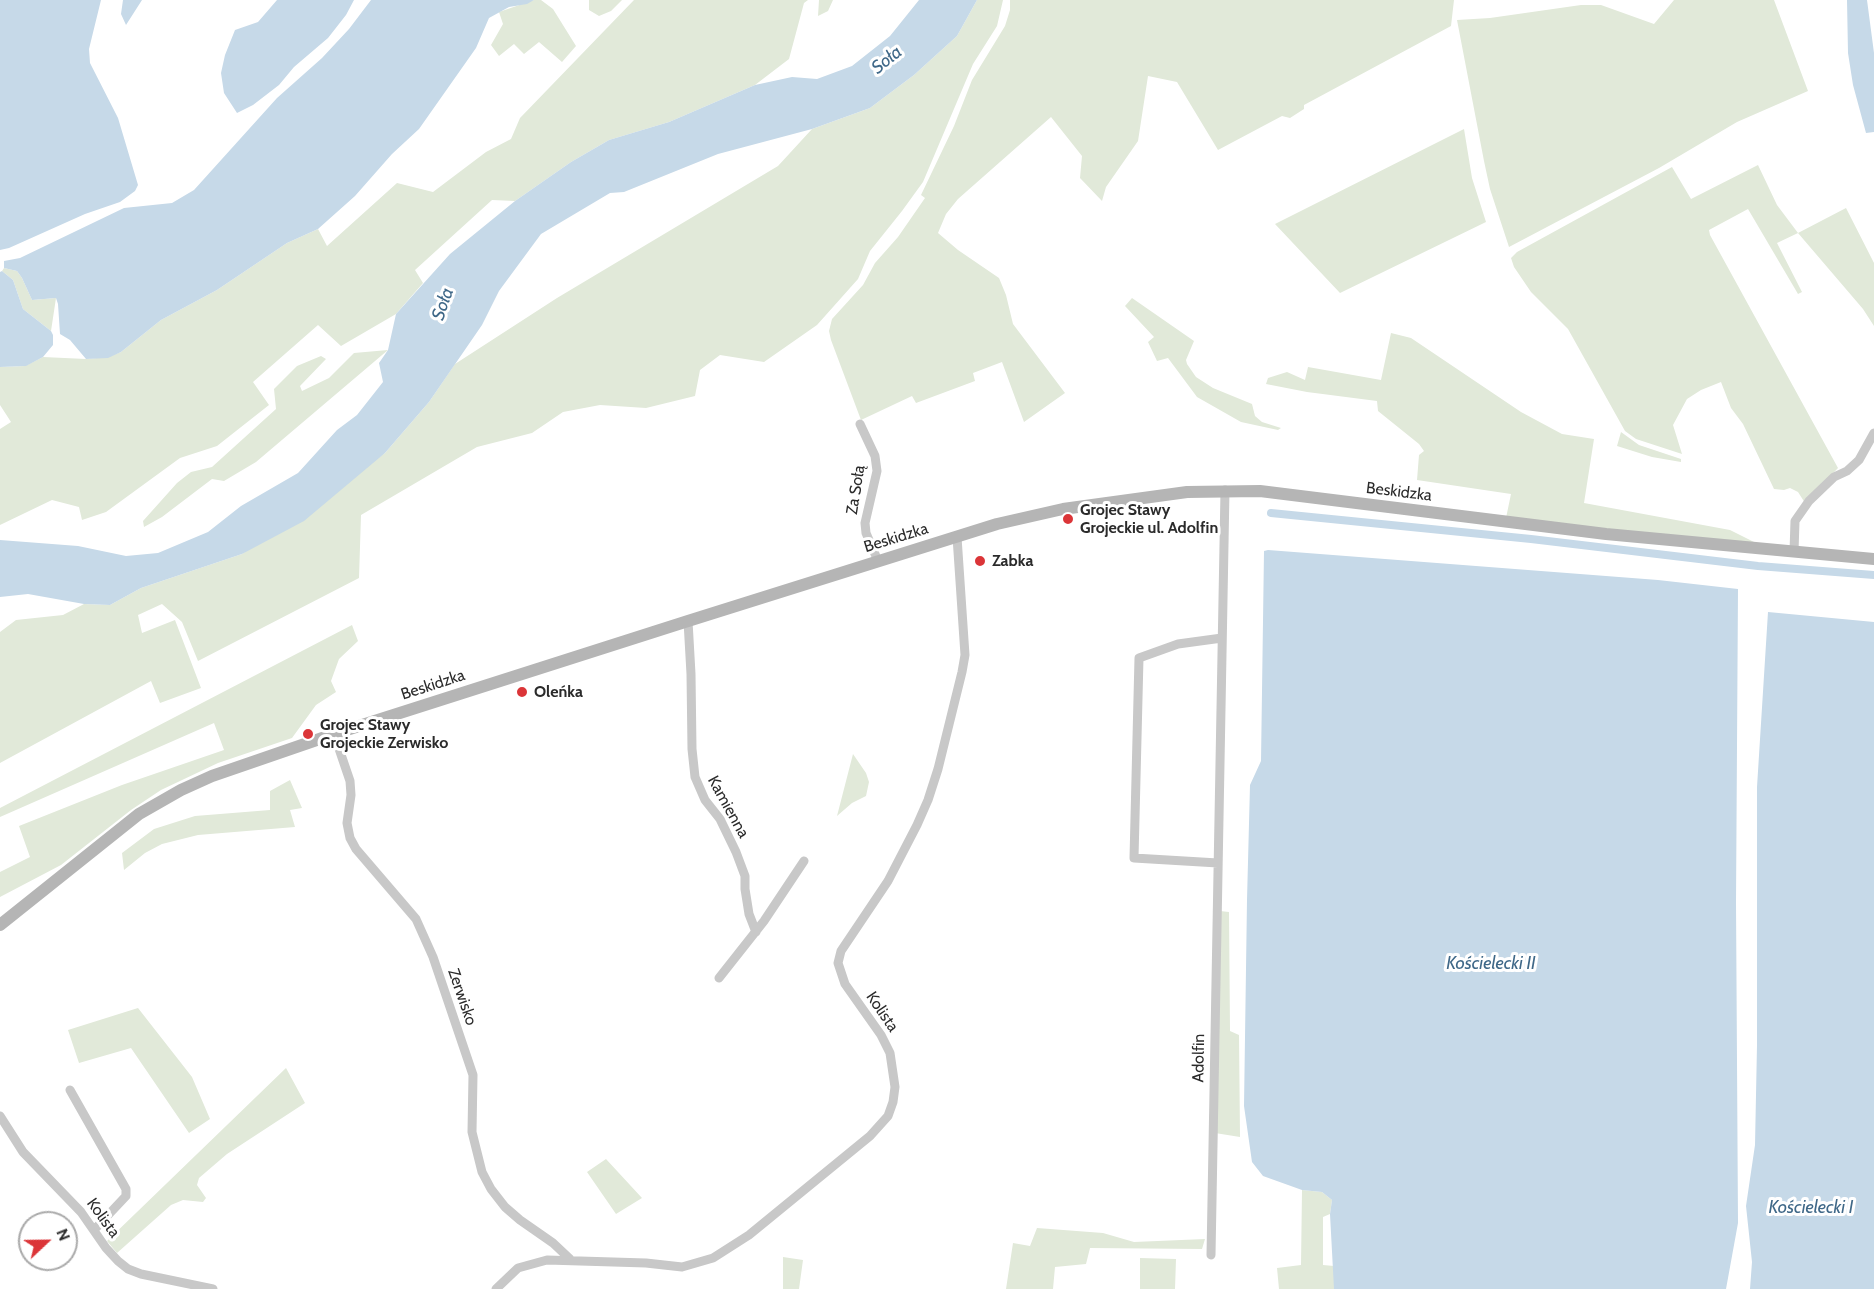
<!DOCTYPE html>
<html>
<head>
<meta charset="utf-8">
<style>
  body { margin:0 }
  #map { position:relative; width:1874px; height:1289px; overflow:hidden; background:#fff; font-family:Cabin,sans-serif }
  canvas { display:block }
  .north { position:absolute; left:18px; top:1211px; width:60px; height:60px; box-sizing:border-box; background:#fff; border:2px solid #aaa; border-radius:50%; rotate:68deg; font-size:16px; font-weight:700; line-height:24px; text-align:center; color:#2b2b2b }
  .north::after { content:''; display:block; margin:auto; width:21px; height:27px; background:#db3538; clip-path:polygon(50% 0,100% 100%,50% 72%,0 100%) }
</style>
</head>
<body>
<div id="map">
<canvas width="1874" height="1289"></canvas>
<div class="north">N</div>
</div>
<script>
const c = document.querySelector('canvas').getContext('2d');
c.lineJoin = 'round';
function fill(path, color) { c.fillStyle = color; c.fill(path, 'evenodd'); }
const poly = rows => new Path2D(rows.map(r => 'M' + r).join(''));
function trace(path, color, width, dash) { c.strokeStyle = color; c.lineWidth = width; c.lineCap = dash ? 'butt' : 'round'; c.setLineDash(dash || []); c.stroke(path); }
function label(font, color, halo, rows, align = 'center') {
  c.font = font + ' Cabin,sans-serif'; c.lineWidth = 6; c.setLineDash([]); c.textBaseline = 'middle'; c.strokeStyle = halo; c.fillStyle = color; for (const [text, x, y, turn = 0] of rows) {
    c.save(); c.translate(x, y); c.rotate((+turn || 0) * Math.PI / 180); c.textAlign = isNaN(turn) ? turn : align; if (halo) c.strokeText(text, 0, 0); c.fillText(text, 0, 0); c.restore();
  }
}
fill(poly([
  [534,0,541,0,553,9,576,46,562,62,539,42,524,54,514,44,499,56,491,45,503,24,499,12],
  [589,0,622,0,611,11,599,16,589,10],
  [634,0,808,0,804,3,789,59,755,85,669,122,609,140,571,162,515,201,492,200,415,270,423,283,396,314,341,346,318,325,253,382,269,405,217,446,180,458,106,512,82,520,79,507,52,500,0,525,0,429,11,422,0,405,0,367,25,366,43,357,86,359,108,357,121,352,161,320,217,290,287,243,318,229,327,246,397,183,433,192,486,152,511,139,520,118],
  [819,0,833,0,828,11,818,16],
  [977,0,1003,0,997,26,973,64,923,182,902,211,870,251,858,279,817,325,764,362,720,355,700,370,695,396,646,408,600,405,563,412,532,433,477,447,361,515,359,578,198,661,182,622,162,604,138,615,142,633,175,620,201,688,160,703,151,681,0,763,0,632,16,620,63,615,84,604,110,605,141,588,242,554,385,453,429,402,455,364,557,298,778,166,812,129,870,108,914,75,957,36],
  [1010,0,1454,0,1451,26,1304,105,1304,109,1290,118,1282,116,1218,150,1177,82,1148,76,1138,141,1106,187,1102,201,1080,178,1082,156,1051,117,958,199,946,214,938,233,958,250,999,278,1006,295,1013,324,1065,393,1024,422,1002,362,973,373,975,381,916,403,912,396,861,420,831,340,829,331,832,319,863,285,875,263,898,237,925,198,921,195,954,126,972,80,1005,26,1010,10],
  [1674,0,1774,0,1808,91,1737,122,1659,168,1509,247,1490,189,1484,161,1457,20,1490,18,1581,5,1601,5,1654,24],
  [1464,129,1472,178,1486,222,1340,293,1275,224],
  [1758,165,1777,205,1798,233,1846,208,1874,263,1874,326,1863,309,1798,233,1777,243,1802,292,1798,294,1748,209,1709,230,1710,235,1838,468,1805,503,1798,492,1790,488,1784,490,1774,489,1743,424,1731,408,1721,382,1701,390,1687,399,1673,425,1682,454,1636,439,1625,431,1568,329,1531,292,1514,267,1511,258,1517,252,1672,167,1691,199],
  [4,268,17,271,22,278,32,300,56,298,51,331,23,309,13,280,2,271],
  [1132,298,1194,341,1186,360,1187,364,1196,377,1213,388,1252,404,1255,416,1262,422,1281,428,1278,430,1241,422,1197,397,1168,358,1157,361,1148,342,1154,337,1125,306],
  [1391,333,1411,338,1521,412,1562,434,1594,439,1584,503,1730,530,1766,548,1506,518,1511,494,1417,480,1419,455,1424,451,1419,444,1378,411,1377,401,1307,392,1266,384,1268,378,1287,372,1305,380,1308,367,1381,380],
  [388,350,256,462,224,481,212,479,162,517,144,527,143,521,177,483,191,472,212,467,276,409,274,389,297,366,321,356,326,359,300,386,302,391,329,378,354,353],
  [1621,432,1639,445,1681,459,1681,462,1652,457,1617,446],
  [352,625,358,641,339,659,331,681,336,692,316,705,292,738,218,763,161,790,131,810,61,865,0,897,0,872,30,857,19,826,122,785,224,750,214,723,0,817,0,808],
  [853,754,866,773,869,782,866,796,852,803,837,816],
  [290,780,302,808,290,810,295,827,198,835,162,844,145,853,124,870,122,853,154,829,195,816,270,810,270,791],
  [1220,911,1229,912,1230,1031,1239,1035,1240,1137,1215,1133],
  [138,1008,192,1077,210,1119,189,1133,131,1048,79,1063,68,1030],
  [286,1068,305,1103,227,1154,199,1178,197,1185,206,1198,203,1202,183,1200,171,1205,117,1253,107,1241],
  [606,1159,642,1198,616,1214,587,1172],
  [1302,1190,1322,1192,1332,1200,1330,1214,1323,1217,1323,1265,1334,1266,1334,1289,1279,1289,1277,1268,1301,1265],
  [1037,1228,1103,1233,1134,1242,1205,1239,1202,1249,1090,1248,1086,1264,1055,1267,1053,1289,1006,1289,1013,1243,1030,1246],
  [783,1257,803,1260,799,1289,783,1289],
  [1140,1258,1176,1259,1175,1289,1140,1289]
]), '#e1e9d9');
fill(poly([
  [0,0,101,0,89,49,90,63,118,118,138,185,135,191,120,202,85,214,9,248,0,250],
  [123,0,142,0,126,25,121,14],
  [277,0,354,0,346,15,328,38,294,67,279,85,253,105,237,113,224,93,221,73,225,55,235,30,258,22],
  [371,0,534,0,527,4,509,7,489,18,476,48,419,129,392,154,355,196,318,229,287,243,217,290,161,320,121,352,108,358,86,359,70,340,60,334,58,304,56,298,32,300,22,278,17,271,4,268,4,261,20,258,124,208,172,203,194,190,277,98,322,58,349,29],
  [919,0,977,0,957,36,914,75,870,108,812,129,718,154,624,192,610,193,541,234,499,291,482,325,429,402,385,453,304,521,242,554,141,588,110,605,84,604,28,594,0,597,0,540,78,546,126,556,158,553,208,532,241,506,298,473,337,430,357,415,383,382,379,363,388,350,396,314,450,254,515,201,571,162,609,140,669,122,755,85,792,77,817,79,852,66,890,36],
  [1847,0,1867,0,1874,53,1874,132,1866,133,1853,85,1848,53],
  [2,271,13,280,23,309,51,331,53,335,53,345,43,357,26,366,0,367,0,272],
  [1268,550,1658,580,1738,589,1736,902,1738,1223,1726,1289,1334,1289,1330,1214,1332,1200,1322,1192,1302,1190,1263,1176,1252,1162,1244,1106,1247,900,1250,785,1261,761,1264,551],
  [1768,612,1874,622,1874,1289,1750,1289,1752,1262,1746,1206,1755,1145,1757,1045,1757,787]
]), '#c6d9e8');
trace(poly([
  [1271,513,1531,539,1758,566,1874,575]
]), '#c6d9e8', 8);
trace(poly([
  [860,424,875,456,877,471,865,523,866,533,878,561],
  [1794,552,1795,521,1809,501,1834,477,1847,471,1859,460,1874,433],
  [688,621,691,674,692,749,695,777,705,800,720,819,736,852,745,876,745,889,749,914,756,932],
  [334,734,350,781,351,795,347,823,350,838,356,849,416,919,433,957,473,1075,472,1132,482,1172,491,1189,505,1207,520,1220,553,1243,570,1259],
  [1218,863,1134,858,1139,658,1178,644,1222,638],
  [719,978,764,921,804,861],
  [70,1090,126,1189,126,1196,94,1230],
  [0,1116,23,1152,81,1212,106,1248,118,1261,128,1269,141,1274,213,1289],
  [1211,1255,1225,490],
  [496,1289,518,1268,547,1260,646,1263,682,1267,713,1258,749,1235,870,1136,888,1116,893,1102,895,1087,890,1053,881,1035,845,984,838,963,841,951,888,881,917,825,928,800,938,769,962,672,965,655,957,537]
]), '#c8c8c8', 9);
trace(poly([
  [0,925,139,814,181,790,212,776,334,734,688,621,997,524,1063,509,1187,492,1260,491,1606,534,1874,559]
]), '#b5b5b5', 12);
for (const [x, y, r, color] of [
  [1068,519,6,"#db3538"],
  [980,561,6,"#db3538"],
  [522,692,6,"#db3538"],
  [308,734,6,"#db3538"]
]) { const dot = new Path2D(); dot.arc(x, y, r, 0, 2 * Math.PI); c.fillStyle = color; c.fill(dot); trace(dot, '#fff', 2); }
label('16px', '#2b2b2b', '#fff', [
  ["Za Sołą",856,490,-81],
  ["Beskidzka",1399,492,7],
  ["Beskidzka",896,538,-17],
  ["Beskidzka",433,685,-18],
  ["Kamienna",728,807,61],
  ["Zerwisko",462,997,71],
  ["Kolista",882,1012,56],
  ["Adolfin",1199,1058,-89],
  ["Kolista",103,1218,54]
]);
label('bold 16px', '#2b2b2b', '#fff', [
  ["Grojec Stawy",1080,510],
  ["Grojeckie ul. Adolfin",1080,528],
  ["Zabka",992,561],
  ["Oleńka",534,692],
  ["Grojec Stawy",320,725],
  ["Grojeckie Zerwisko",320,743]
], 'left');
label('italic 18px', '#3f6888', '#fff', [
  ["Soła",887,60,-39],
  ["Soła",443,304,-71],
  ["Kościelecki II",1491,964],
  ["Kościelecki I",1811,1208]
]);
</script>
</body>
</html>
